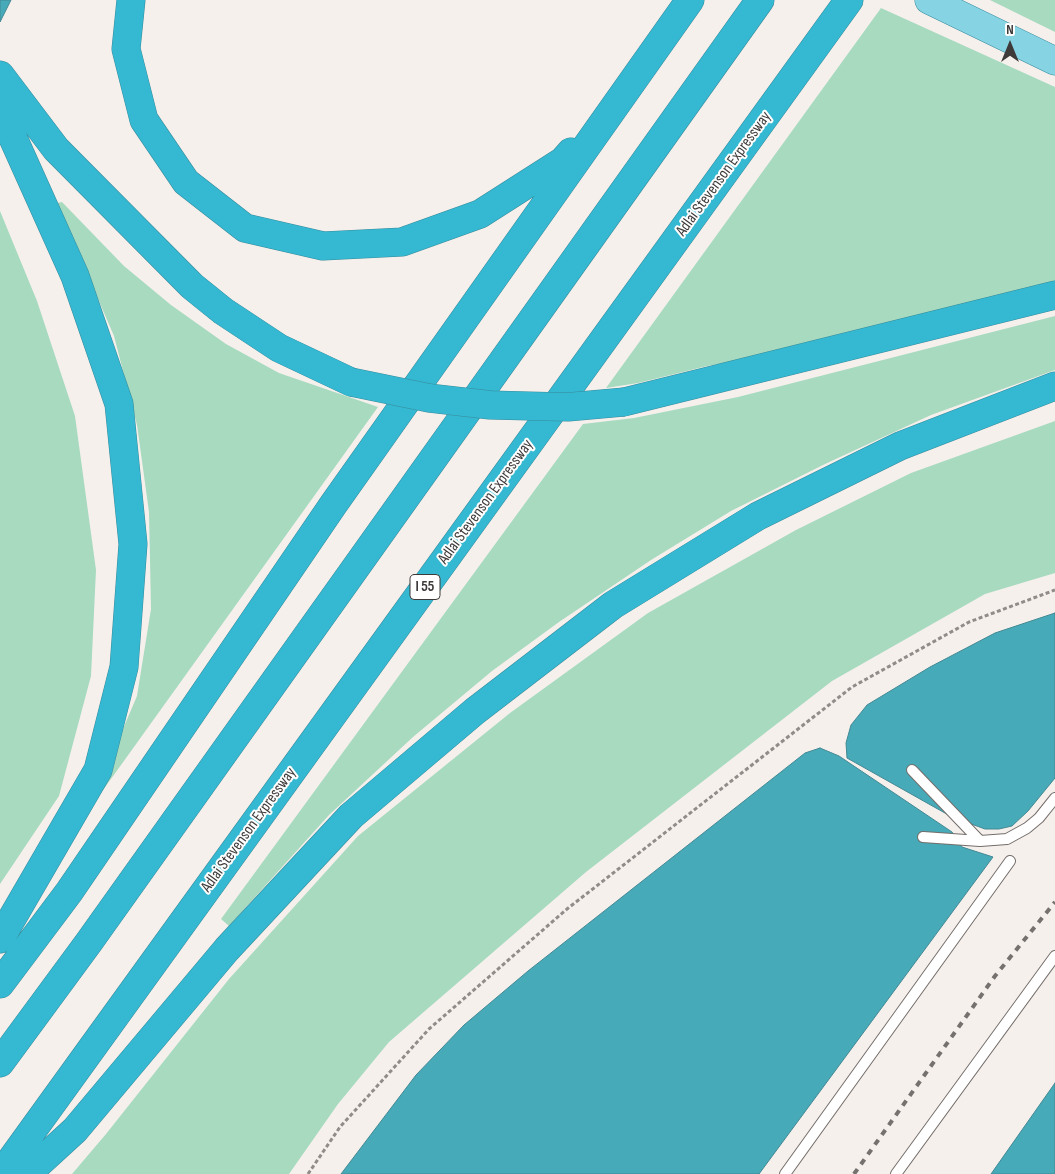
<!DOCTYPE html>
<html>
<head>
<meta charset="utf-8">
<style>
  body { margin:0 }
  #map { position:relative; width:1055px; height:1174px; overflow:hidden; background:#f6f0ed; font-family:"Sofia Sans Condensed",sans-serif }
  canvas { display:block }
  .north { position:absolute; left:985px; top:20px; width:50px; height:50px; -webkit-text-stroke:4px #fff; paint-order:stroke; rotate:0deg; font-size:14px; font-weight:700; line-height:20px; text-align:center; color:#3d3a39 }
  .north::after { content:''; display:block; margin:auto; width:18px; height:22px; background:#3d3a39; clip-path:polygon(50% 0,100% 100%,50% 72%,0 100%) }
</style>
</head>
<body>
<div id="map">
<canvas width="1055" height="1174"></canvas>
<div class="north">N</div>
</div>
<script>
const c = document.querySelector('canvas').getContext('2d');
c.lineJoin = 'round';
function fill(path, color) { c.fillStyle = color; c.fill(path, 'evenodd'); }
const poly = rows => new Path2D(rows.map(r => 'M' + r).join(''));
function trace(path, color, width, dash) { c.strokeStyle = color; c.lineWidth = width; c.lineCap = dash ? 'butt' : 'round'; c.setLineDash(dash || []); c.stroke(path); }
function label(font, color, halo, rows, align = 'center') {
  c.font = font + ' "Sofia Sans Condensed",sans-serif'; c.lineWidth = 4; c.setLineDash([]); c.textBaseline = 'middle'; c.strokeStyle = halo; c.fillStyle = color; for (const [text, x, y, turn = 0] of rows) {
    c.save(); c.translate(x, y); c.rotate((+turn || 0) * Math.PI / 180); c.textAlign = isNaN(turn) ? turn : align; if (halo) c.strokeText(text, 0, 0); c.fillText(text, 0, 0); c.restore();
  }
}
fill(poly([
  [990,0,1055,0,1055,32],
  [881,8,1055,87,1055,285,786,353,707,366,638,383,606,388],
  [62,202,124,266,171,305,226,344,279,373,378,407,88,811,137,696,151,609,149,512,137,425,114,336,57,203],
  [0,211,37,301,75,416,96,570,91,676,59,796,0,884],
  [1055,316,1055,370,931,415,825,464,731,511,651,560,559,622,492,671,413,737,329,815,229,926,221,919,583,424,634,418,738,397],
  [1055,421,1055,573,985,594,832,681,586,872,389,1042,338,1104,289,1174,72,1174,106,1134,229,979,358,836,510,713,648,613,796,530,911,473]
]), '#a7dabf');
const water = poly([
  [0,0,11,0,0,22,0,0],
  [1055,613,1055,778,1028,811,1012,826,999,829,985,829,952,817,847,758,846,743,851,725,867,705,930,667,995,633,1055,613],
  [820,748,839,756,952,832,962,847,993,857,759,1174,341,1174,416,1075,464,1025,528,971,805,753,820,748],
  [1055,1083,1055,1174,991,1174,1055,1083]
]);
fill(water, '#46aab9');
trace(water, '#438893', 1);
const service = poly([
  [912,770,980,841,923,837],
  [980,841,1007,839,1027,828,1039,818,1055,798],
  [785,1174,1010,861],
  [896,1174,1055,956]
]);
const primary = poly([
  [929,0,1055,61]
]);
const motorway = poly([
  [131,0,126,49,144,120,186,182,245,228,323,246,402,242,480,214,563,161,571,152],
  [0,75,56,149,192,286,223,311,279,348,351,382],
  [0,109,75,276,119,404,133,544,124,667,98,770,0,939],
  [624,402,1055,295],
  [0,984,69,892,333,505,690,0],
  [0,1063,89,942,760,0],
  [1,1174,849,0],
  [27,1174,75,1130,227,949,351,816,475,711,613,605,758,516,900,446,1055,386]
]);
trace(service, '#746e6b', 12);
trace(primary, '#388c9c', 29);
trace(motorway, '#388c9c', 29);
trace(poly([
  [308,1174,340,1127,429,1029,567,909,852,687,969,622,1055,590]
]), '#918c8a', 3, [4, 2.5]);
trace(service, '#fff', 10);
trace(primary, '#86d4e3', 28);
trace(motorway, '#35b8d1', 28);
trace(poly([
  [854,1174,995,976,1055,902]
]), '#75716f', 4, [6, 6]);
const motorwayBridge = poly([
  [351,382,429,398,490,405,568,407,624,402]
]);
trace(motorwayBridge, '#388c9c', 29, []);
trace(motorwayBridge, '#35b8d1', 28);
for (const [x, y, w] of [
  [425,587,30]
]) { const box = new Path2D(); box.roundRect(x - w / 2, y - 12.5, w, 25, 4); c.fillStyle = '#fff'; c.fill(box); trace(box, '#3d3a39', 1); }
label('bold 15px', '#3d3a39', null, [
  ["I 55",425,587]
]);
label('16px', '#3d3a39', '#fff', [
  ["Adlai Stevenson Expressway",724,174,-54],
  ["Adlai Stevenson Expressway",486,502,-54],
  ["Adlai Stevenson Expressway",249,830,-54]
]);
</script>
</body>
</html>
